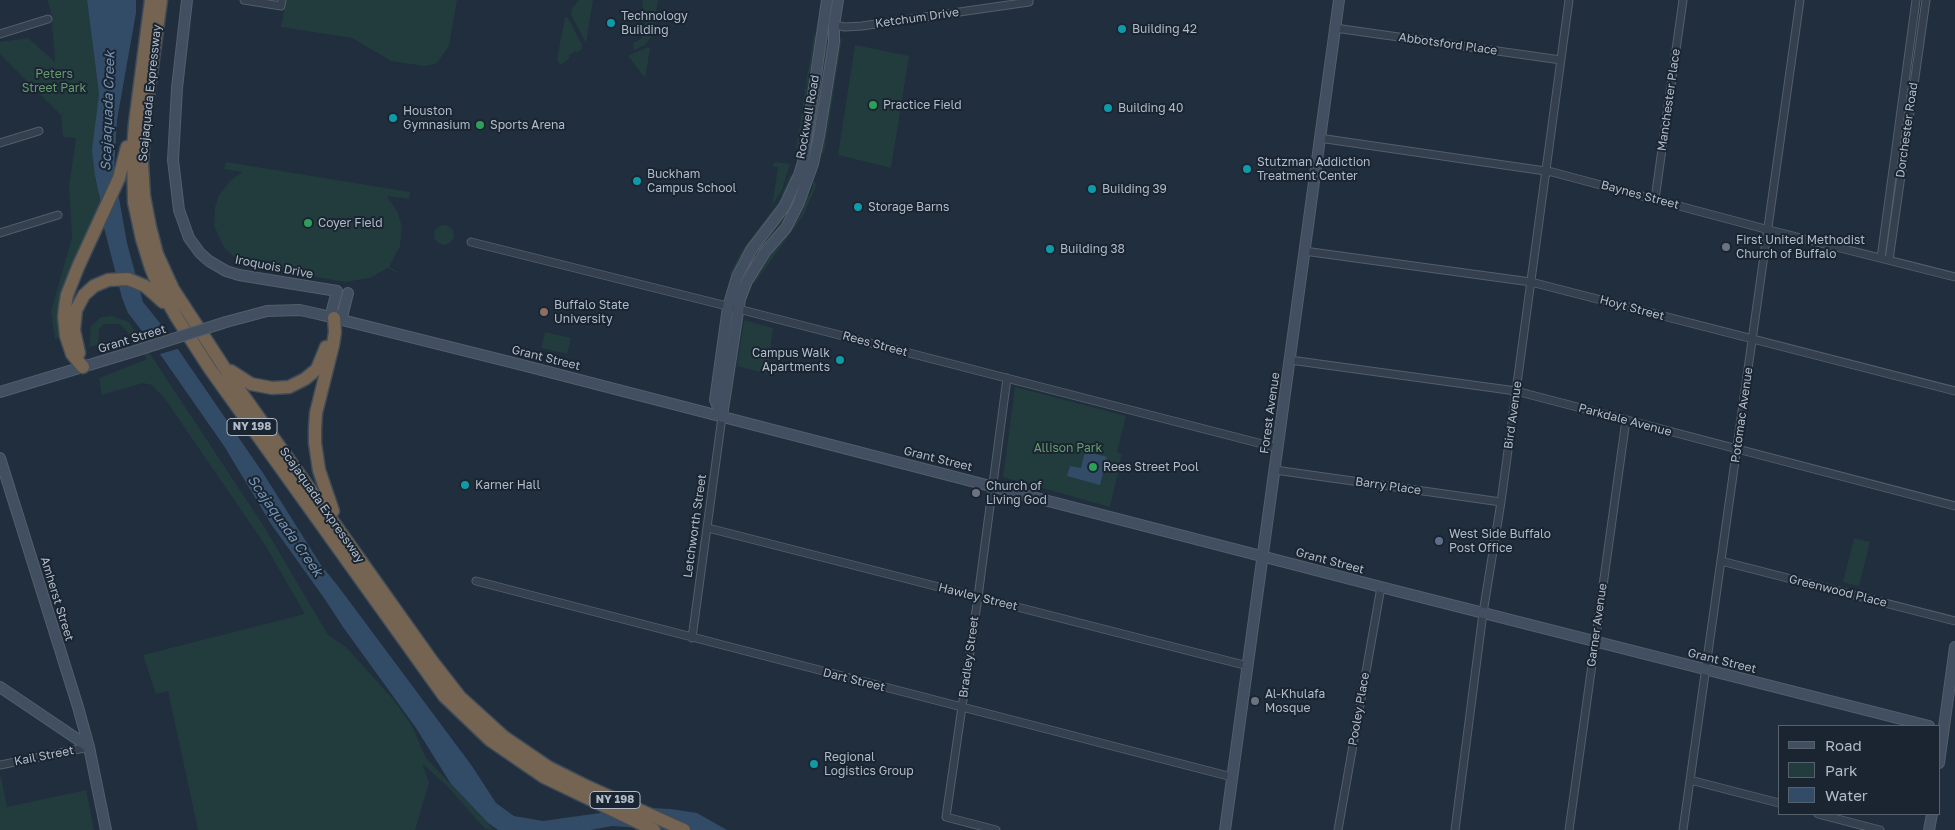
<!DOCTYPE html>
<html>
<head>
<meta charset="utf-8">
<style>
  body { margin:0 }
  #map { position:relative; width:1955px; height:830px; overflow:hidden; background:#202e3d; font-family:"Golos Text",sans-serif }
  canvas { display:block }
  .legend { position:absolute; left:1778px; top:725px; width:162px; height:90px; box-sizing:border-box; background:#1a2531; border:1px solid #56616e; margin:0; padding:6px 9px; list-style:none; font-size:15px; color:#afbbc9 }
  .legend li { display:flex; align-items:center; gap:10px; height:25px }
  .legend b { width:25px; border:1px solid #56616e }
</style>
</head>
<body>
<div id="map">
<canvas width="1955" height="830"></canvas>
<ul class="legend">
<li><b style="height:6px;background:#424f60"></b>Road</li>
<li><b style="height:14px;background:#223c3e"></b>Park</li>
<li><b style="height:14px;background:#324b66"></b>Water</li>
</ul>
</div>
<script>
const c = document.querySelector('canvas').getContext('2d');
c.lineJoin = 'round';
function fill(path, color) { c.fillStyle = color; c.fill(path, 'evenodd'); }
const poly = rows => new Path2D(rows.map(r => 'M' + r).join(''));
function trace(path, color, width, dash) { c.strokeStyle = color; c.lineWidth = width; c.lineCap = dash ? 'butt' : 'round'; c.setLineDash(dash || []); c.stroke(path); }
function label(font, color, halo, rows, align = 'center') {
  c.font = font + ' "Golos Text",sans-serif'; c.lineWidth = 4; c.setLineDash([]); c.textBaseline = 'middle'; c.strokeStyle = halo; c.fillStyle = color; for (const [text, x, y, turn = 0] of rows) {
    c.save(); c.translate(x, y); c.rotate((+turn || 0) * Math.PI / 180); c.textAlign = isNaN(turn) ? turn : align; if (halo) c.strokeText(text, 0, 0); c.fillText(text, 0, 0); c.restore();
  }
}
fill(poly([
  [47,0,87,0,99,94,95,176,101,204,64,285,60,298,62,336,55,339,51,311,72,238,69,186,76,138,63,137,61,115,0,54,0,42,28,38,55,62,51,11],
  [286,0,457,0,449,46,439,60,435,64,424,66,391,61,352,38,281,27],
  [579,0,593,0,586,43,571,15,572,8],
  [643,0,658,0,653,30,651,37,645,45,634,50,633,43,641,39,645,31,646,16,642,6],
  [565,17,568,18,582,45,581,50,577,52,575,51,569,55,570,58,560,65,557,59],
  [814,33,816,35,798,148,796,149],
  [828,37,830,37,817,124,809,149,825,38],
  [839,39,842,39,824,153,821,152],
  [855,45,909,56,891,168,838,155],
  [648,47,650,49,645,78,629,57,629,55],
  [226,162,410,192,409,199,387,196,398,213,402,227,400,246,389,267,406,276,387,268,370,278,345,282,253,266,237,260,223,246,214,225,215,207,219,195,231,180,243,172,224,169],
  [775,162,790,164,782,190,772,206,778,167,772,166],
  [790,175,793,176,778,208,745,250,732,276,730,273,741,252,779,201],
  [801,178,800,187,785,222,736,297,743,273,753,254],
  [812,181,817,184,803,216,754,284,753,284,758,272,767,258,790,231,801,214,804,208,803,206,803,202,810,194,813,186],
  '434 235a10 10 0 1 1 20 0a10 10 0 1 1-20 0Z',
  [112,316,129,322,265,528,328,635,346,647,393,699,412,726,426,758,494,830,485,829,448,787,422,763,429,783,415,830,198,830,168,691,156,694,143,655,305,614,265,545,165,399,152,385,143,383,102,395,99,378,147,359,126,330,120,324,104,324,99,329,98,345,89,347,91,326,101,317],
  [744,320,773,328,767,374,737,366],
  [545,332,571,338,567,354,541,348],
  [1015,387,1126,416,1117,452,1122,454,1110,507,1003,477],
  [1854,538,1870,542,1859,586,1843,582],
  [0,773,7,807,86,790,94,830,0,830]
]), '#223c3e');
fill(poly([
  [87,0,136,0,136,13,117,120,114,170,127,243,143,302,160,323,263,473,321,565,338,586,472,766,496,803,514,816,543,821,600,813,616,806,671,809,697,813,727,830,668,830,612,826,591,830,498,830,488,823,451,784,416,728,343,627,324,598,271,524,224,446,162,357,128,313,122,298,103,224,101,204,95,176,92,150,99,94],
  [1085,451,1107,457,1100,485,1067,476,1070,466,1081,468]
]), '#324b66');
fill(poly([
  [166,327,180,348,157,355,142,335]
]), '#202e3d');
const street = poly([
  [244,0,281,6,282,0],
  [834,25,845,27,862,26,1029,2,1029,0],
  [1335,28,1561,60],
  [0,34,48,19],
  [1319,138,1552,172,1769,230,1955,277],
  [0,143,39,131],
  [1655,199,1683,0],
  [0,233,58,215],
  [471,242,715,303,1278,448],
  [1304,251,1531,282,1955,391],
  [1881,258,1916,0],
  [1889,260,1926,0],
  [1290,360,1516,391,1955,506],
  [1275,470,1501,502],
  [708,528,1248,666],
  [1721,561,1955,621],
  [476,581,1232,777],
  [692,638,722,417],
  [0,765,89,747],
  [1690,780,1779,803],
  [1818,814,1880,830],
  [996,830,946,817,978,597,1007,378],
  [1338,830,1381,587],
  [1455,830,1483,613,1501,502,1569,0],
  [1569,830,1626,420],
  [1683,830,1800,0]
]);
const secondary = poly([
  [187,0,177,88,173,160,179,210,189,238,200,253,209,261,226,271,239,275,337,291,332,310,334,318],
  [334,318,343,313,348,293],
  [226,322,267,311,300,310,318,314,522,365,1381,587,1929,726],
  [0,392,132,352],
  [722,416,740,299,747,281,765,252,786,228,798,205,813,164,819,136,834,42,834,25,838,0],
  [722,417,715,400,728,307,737,277,751,250,784,207,799,175,803,162,827,0],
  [0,458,78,707,89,747,106,830],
  [0,687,89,747],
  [1939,763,1955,647],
  [1225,830,1339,0],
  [1929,830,1932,814]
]);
const highway = poly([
  [151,0,135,123,133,149,134,202,142,239,151,268,158,285,177,318,210,369,444,696,490,740,544,777,654,830],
  [161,0,144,126,142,163,144,196,150,227,157,254,173,289,233,381,432,661,460,697,504,737,548,767,586,786,684,830],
  [79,353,74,330,76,310,84,295,94,286,108,280,128,279,145,286,163,302],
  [83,367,72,354,66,336,64,317,65,307,67,295,78,267,119,178,127,147],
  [231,371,251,384,272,388,289,387,305,379,317,369,326,347],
  [333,511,319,470,315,443,315,428,316,413,333,345,335,332,334,318]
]);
trace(street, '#525e6b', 9);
trace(secondary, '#525e6b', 12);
trace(highway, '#3f4b58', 15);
trace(street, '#34404d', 7);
trace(secondary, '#424f60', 10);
trace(highway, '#746451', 12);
const secondaryBridge = poly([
  [132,352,226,322]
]);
trace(secondaryBridge, '#525e6b', 12, []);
trace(secondaryBridge, '#424f60', 10);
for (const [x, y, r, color] of [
  [611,23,5,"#0f9aa8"],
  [1122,29,5,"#0f9aa8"],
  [873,105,5,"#2e9e5b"],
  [1108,108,5,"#0f9aa8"],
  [393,118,5,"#0f9aa8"],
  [480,125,5,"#2e9e5b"],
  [1247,169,5,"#0f9aa8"],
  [637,181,5,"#0f9aa8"],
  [1092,189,5,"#0f9aa8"],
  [858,207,5,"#0f9aa8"],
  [308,223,5,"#2e9e5b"],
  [1726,247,5,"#6b7280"],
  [1050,249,5,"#0f9aa8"],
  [544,312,5,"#8d6e63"],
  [840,360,5,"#0f9aa8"],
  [1093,467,5,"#2e9e5b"],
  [465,485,5,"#0f9aa8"],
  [976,493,5,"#6b7280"],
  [1439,541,5,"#5c6f8a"],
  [1255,701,5,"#6b7280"],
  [814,764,5,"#0f9aa8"]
]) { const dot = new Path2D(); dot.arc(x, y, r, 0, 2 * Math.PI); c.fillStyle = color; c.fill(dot); trace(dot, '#1a2531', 2); }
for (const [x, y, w] of [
  [252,427,50],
  [615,800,50]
]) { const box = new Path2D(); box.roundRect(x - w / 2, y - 8.5, w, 17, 4); c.fillStyle = '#1a2531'; c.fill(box); trace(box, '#afbbc9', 1); }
label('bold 11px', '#afbbc9', null, [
  ["NY 198",252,427],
  ["NY 198",615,800]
]);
label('12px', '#afbbc9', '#1a2531', [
  ["Technology",621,16],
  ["Building",621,30],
  ["Building 42",1132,29],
  ["Practice Field",883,105],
  ["Building 40",1118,108],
  ["Houston",403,111],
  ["Gymnasium",403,125],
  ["Sports Arena",490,125],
  ["Stutzman Addiction",1257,162],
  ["Treatment Center",1257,176],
  ["Buckham",647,174],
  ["Campus School",647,188],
  ["Building 39",1102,189],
  ["Storage Barns",868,207],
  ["Coyer Field",318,223],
  ["First United Methodist",1736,240],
  ["Church of Buffalo",1736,254],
  ["Building 38",1060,249],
  ["Buffalo State",554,305],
  ["University",554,319],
  ["Campus Walk",830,353,"right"],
  ["Apartments",830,367,"right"],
  ["Rees Street Pool",1103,467],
  ["Karner Hall",475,485],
  ["Church of",986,486],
  ["Living God",986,500],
  ["West Side Buffalo",1449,534],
  ["Post Office",1449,548],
  ["Al-Khulafa",1265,694],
  ["Mosque",1265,708],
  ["Regional",824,757],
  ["Logistics Group",824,771]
], 'left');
label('12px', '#afbbc9', '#1a2531', [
  ["Ketchum Drive",917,18,-8],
  ["Abbotsford Place",1448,44,8],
  ["Scajaquada Expressway",150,93,-84],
  ["Manchester Place",1669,100,-82],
  ["Rockwell Road",808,117,-80],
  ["Dorchester Road",1907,130,-82],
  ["Baynes Street",1640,195,15],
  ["Iroquois Drive",274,267,11],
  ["Hoyt Street",1632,308,15],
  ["Grant Street",132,339,-17],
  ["Rees Street",875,344,15],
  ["Grant Street",546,358,14],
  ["Forest Avenue",1270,413,-82],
  ["Bird Avenue",1513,415,-82],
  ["Potomac Avenue",1742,415,-82],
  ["Parkdale Avenue",1625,420,15],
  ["Grant Street",938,459,14],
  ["Barry Place",1388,486,8],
  ["Scajaquada Expressway",322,505,55],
  ["Letchworth Street",695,526,-82],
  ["Grant Street",1330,561,15],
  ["Greenwood Place",1838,591,14],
  ["Hawley Street",978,597,14],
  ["Amherst Street",57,599,73],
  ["Garner Avenue",1597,625,-82],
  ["Bradley Street",969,657,-82],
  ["Grant Street",1722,661,14],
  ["Dart Street",854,680,14],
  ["Pooley Place",1359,709,-80],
  ["Kail Street",44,756,-11]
]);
label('12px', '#649c6e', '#1a2531', [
  ["Peters",54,74],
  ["Street Park",54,88],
  ["Allison Park",1068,448]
]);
label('italic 14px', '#7493b3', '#1a2531', [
  ["Scajaquada Creek",108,111,-88],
  ["Scajaquada Creek",285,526,55]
]);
</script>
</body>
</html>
